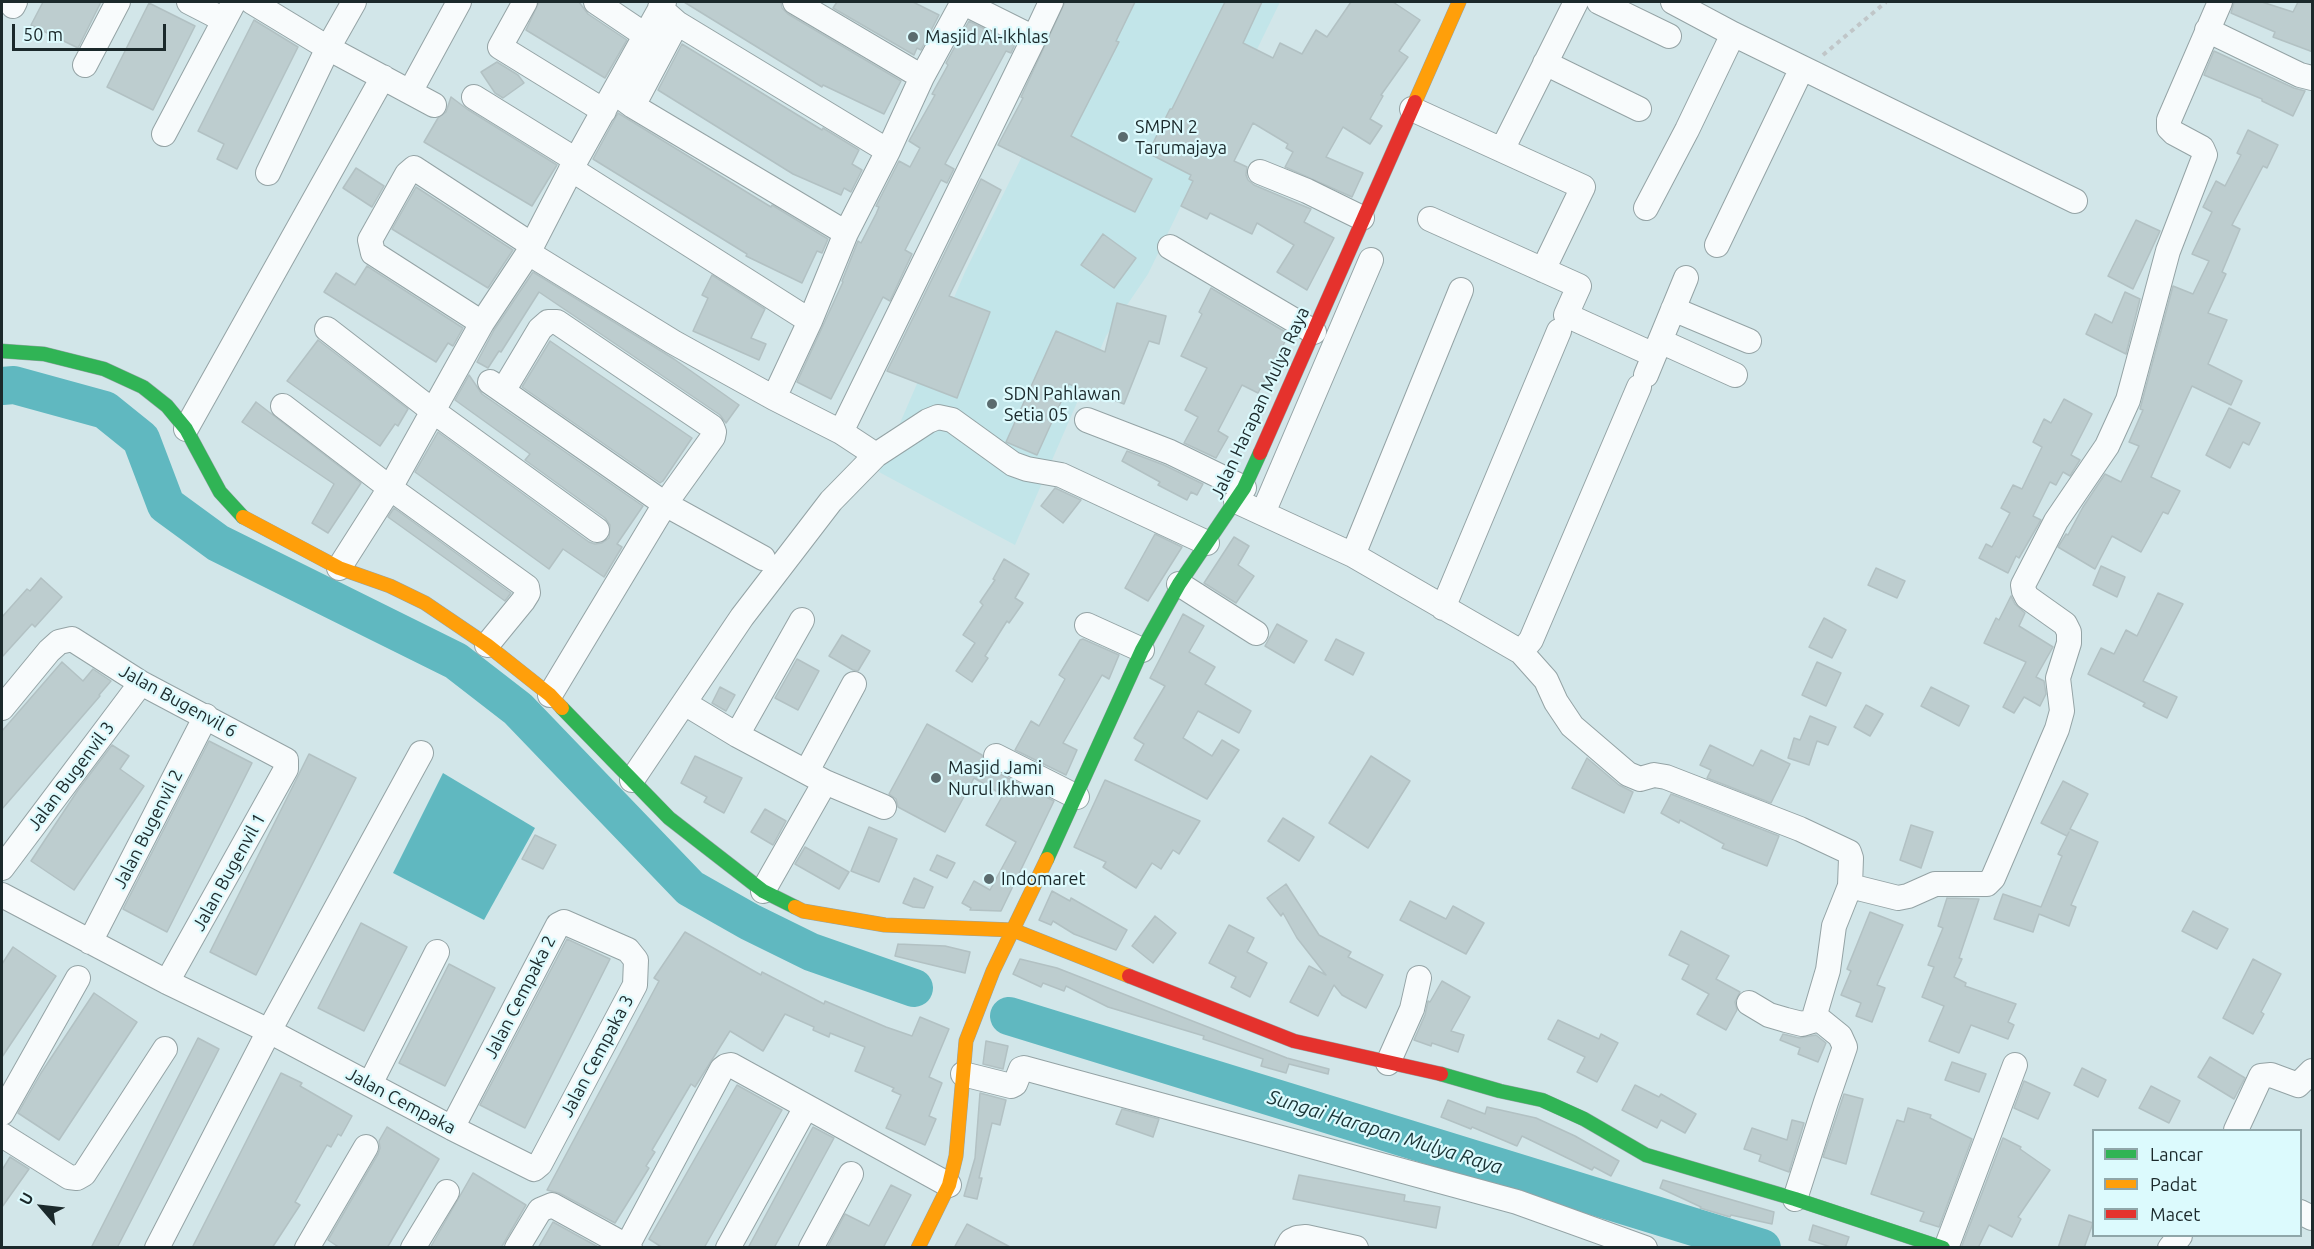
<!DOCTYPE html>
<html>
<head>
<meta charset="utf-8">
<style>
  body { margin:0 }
  #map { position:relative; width:2314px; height:1249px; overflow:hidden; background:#d2e6e9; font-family:Ubuntu,sans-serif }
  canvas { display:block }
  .frame { position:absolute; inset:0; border:3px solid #1b292b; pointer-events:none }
  .legend { position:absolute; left:2092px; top:1129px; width:210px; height:108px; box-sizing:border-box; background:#dcfafd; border:2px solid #8fa6a9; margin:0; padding:8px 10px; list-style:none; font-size:18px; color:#1b292b }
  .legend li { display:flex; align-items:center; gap:12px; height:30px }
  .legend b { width:30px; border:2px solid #8fa6a9 }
  .north { position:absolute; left:12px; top:1177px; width:60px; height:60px; -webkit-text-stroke:4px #dcfafd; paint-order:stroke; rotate:298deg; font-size:16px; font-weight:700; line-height:24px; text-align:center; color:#1b292b }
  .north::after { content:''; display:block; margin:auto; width:21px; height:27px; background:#1b292b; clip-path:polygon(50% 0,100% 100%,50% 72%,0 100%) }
  .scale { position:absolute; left:12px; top:24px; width:154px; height:27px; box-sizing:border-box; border:3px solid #1b292b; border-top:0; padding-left:8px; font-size:18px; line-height:21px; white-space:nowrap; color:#1b292b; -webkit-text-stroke:4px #dcfafd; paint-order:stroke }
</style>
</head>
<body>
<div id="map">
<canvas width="2314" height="1249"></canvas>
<div class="frame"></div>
<ul class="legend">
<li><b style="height:8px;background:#30b455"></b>Lancar</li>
<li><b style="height:8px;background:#ff9f0a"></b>Padat</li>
<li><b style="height:8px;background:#e5322d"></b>Macet</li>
</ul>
<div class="north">U</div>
<div class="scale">50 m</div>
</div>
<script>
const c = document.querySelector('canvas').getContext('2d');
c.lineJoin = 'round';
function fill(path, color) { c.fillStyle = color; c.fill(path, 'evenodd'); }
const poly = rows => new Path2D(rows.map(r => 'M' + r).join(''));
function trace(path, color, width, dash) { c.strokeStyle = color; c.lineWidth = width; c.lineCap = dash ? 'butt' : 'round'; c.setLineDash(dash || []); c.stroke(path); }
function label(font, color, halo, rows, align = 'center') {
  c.font = font + ' Ubuntu,sans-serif'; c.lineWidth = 4.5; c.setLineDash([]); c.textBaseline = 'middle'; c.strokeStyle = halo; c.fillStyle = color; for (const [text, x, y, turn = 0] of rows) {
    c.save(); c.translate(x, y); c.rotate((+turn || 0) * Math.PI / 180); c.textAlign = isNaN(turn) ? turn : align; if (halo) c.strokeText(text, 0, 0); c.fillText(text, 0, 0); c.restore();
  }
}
fill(poly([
  [1098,2,1280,2,1148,274,1106,336,1015,545,879,472,965,272]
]), '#c2e5e9');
fill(poly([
  [443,773,535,828,484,920,393,873]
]), '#60b8c0');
trace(poly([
  [2,386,14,385,105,410,141,439,166,505,218,543,456,661,518,709,690,888,750,922,811,952,914,988],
  [1009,1016,1762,1248]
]), '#60b8c0', 38);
const building = poly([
  [43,2,101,2,78,48,31,25,43,2],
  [539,2,579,2,588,14,627,40,605,78,526,30,539,2],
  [684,2,781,2,782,8,788,14,901,81,884,114,823,85,822,87,684,2],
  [837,2,913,2,939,15,921,50,917,48,914,55,833,8,837,2],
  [1065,2,1135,2,1116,41,1119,42,1071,136,1152,179,1135,212,998,145,1023,98,1021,97,1065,2],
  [1225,2,1262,2,1243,43,1273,58,1280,43,1302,54,1316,30,1327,37,1351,2,1393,2,1420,20,1399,51,1408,57,1381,95,1383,96,1370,119,1382,126,1370,144,1343,127,1326,157,1363,173,1352,197,1285,167,1293,152,1286,148,1288,144,1253,123,1234,161,1247,167,1246,175,1248,180,1254,185,1311,209,1304,222,1334,238,1307,290,1277,272,1294,245,1257,223,1252,234,1210,213,1207,219,1181,206,1193,181,1189,179,1191,175,1148,153,1170,109,1172,109,1225,2],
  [2234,2,2262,2,2293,12,2298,2,2313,2,2313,52,2273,37,2275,32,2231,13,2234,2],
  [149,3,195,26,153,110,107,87,149,3],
  [254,20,298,47,237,169,217,159,224,144,198,131,254,20],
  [969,21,1015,44,1011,53,1006,51,945,164,954,169,947,183,941,180,905,250,912,254,890,301,883,297,831,399,797,382,843,282,842,281,858,241,861,243,876,214,879,207,876,206,899,161,910,167,920,148,909,141,935,95,932,94,948,65,946,63,969,21],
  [682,44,822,130,823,128,859,150,852,164,862,170,851,192,844,188,841,195,793,174,658,90,682,44],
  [2214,51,2294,88,2305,91,2293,116,2262,101,2262,99,2204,75,2214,51],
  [497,62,518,75,524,83,503,98,495,93,481,72,497,62],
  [451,97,467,109,557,165,532,206,424,142,438,118,446,112,451,97],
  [618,113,771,207,772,205,828,239,822,253,817,251,802,283,746,256,747,254,593,159,618,113],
  [2248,130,2278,145,2267,168,2263,166,2232,225,2240,229,2222,272,2226,274,2208,313,2227,320,2208,364,2242,381,2231,405,2192,386,2151,477,2180,491,2168,514,2163,512,2141,552,2112,536,2095,569,2058,547,2066,534,2068,535,2083,507,2105,474,2121,482,2139,446,2129,442,2143,410,2140,409,2173,286,2193,294,2209,261,2192,254,2212,212,2203,207,2216,181,2225,186,2241,155,2237,153,2248,130],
  [356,168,384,186,372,207,343,188,356,168],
  [981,179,1001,190,949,296,990,312,957,398,887,371,981,179],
  [416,187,513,250,488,288,392,229,416,187],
  [2136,220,2160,231,2133,289,2108,276,2136,220],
  [1103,234,1136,258,1114,288,1081,265,1103,234],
  [367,266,463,328,453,346,448,343,436,362,324,292,336,273,355,285,367,266],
  [533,272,674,359,739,405,726,423,720,415,539,292,501,352,499,351,488,368,477,362,494,330,533,272],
  [712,275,765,309,751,338,766,344,759,360,693,331,708,298,702,295,712,275],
  [1211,288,1289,334,1258,393,1242,385,1218,431,1228,437,1216,458,1184,443,1198,417,1185,410,1207,368,1181,356,1202,314,1199,312,1211,288],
  [2125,292,2140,299,2126,354,2086,334,2095,314,2112,323,2125,292],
  [1117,303,1166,316,1159,344,1149,341,1124,404,1108,398,1107,400,1069,384,1037,455,1006,442,1056,331,1105,352,1117,303],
  [318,340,408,409,398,426,395,424,380,446,287,381,318,340],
  [550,341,692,438,663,481,660,483,522,387,550,341],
  [469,375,482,394,643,506,617,544,622,547,604,577,563,549,549,569,415,472,438,432,589,542,595,544,602,543,609,538,610,525,605,518,525,460,530,454,455,400,469,375],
  [2064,399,2092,414,2071,455,2080,460,2070,476,2063,472,2056,485,2050,482,2033,516,2041,520,2019,558,2016,556,2008,573,1979,558,1986,544,1992,547,2010,513,2001,508,2013,485,2022,489,2042,447,2033,442,2044,419,2051,423,2064,399],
  [256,402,361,483,328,533,312,523,334,484,242,422,256,402],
  [2229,408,2260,423,2249,445,2243,442,2230,468,2206,455,2229,408],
  [1127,451,1164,465,1203,484,1197,495,1191,492,1187,500,1158,485,1160,482,1122,461,1127,451],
  [1055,488,1081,500,1063,523,1041,506,1055,488],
  [394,508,511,593,505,601,388,517,394,508],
  [1155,534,1182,547,1148,601,1125,588,1155,534],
  [1234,537,1249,546,1238,565,1254,576,1236,603,1204,583,1234,537],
  [1004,559,1029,574,1015,598,1023,603,1009,623,1007,621,985,656,988,658,972,682,956,671,975,643,963,635,983,605,980,602,995,580,993,579,1004,559],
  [2101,566,2125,577,2117,597,2093,585,2101,566],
  [1876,568,1905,581,1897,598,1868,585,1876,568],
  [41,578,62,597,35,627,32,624,2,657,2,617,27,589,30,591,41,578],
  [2158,593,2183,604,2143,681,2177,697,2167,718,2143,706,2145,703,2088,674,2101,648,2114,654,2126,630,2137,636,2158,593],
  [2011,596,2015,604,2025,613,2019,626,2053,647,2036,677,2044,681,2046,694,2040,706,2024,697,2014,713,2003,707,2026,662,1984,643,1996,618,1999,620,2011,596],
  [1183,614,1204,626,1189,652,1215,667,1205,684,1251,711,1239,733,1198,711,1183,738,1212,756,1222,740,1239,750,1207,799,1135,760,1144,744,1134,738,1165,686,1150,678,1183,614],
  [1824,618,1846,630,1832,658,1809,647,1824,618],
  [1277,624,1307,641,1294,663,1265,646,1277,624],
  [842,635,870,651,858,671,853,670,829,656,842,635],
  [1083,639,1119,655,1109,679,1102,675,1063,743,1077,750,1066,775,1015,750,1031,721,1039,726,1065,679,1059,675,1080,640,1083,639],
  [1336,639,1364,653,1353,675,1325,660,1336,639],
  [797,659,819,671,798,710,775,698,797,659],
  [62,662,83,681,93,669,111,681,99,695,100,696,2,809,2,731,62,662],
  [1817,662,1841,673,1826,706,1802,695,1817,662],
  [720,687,735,695,726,711,712,703,720,687],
  [1931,687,1969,706,1959,726,1921,706,1931,687],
  [1866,705,1883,714,1870,736,1854,727,1866,705],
  [1810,716,1836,727,1828,745,1817,741,1809,765,1788,758,1794,738,1800,740,1810,716],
  [927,724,982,755,984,763,990,769,1054,801,1001,911,970,910,971,908,962,903,974,881,990,890,1016,842,986,825,1003,795,974,778,945,832,898,807,896,799,889,794,927,724],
  [209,741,252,763,167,932,123,909,209,741],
  [112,745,129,756,120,769,144,786,74,890,31,861,78,790,112,745],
  [1710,745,1753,766,1761,750,1790,764,1771,803,1707,778,1711,770,1700,765,1710,745],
  [309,754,356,778,256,975,210,952,309,754],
  [695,756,742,778,724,813,704,802,707,797,681,783,695,756],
  [1371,756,1410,781,1368,848,1329,823,1371,756],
  [1587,758,1619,785,1633,792,1624,813,1572,788,1587,758],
  [1105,780,1200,821,1179,854,1173,850,1161,869,1152,863,1136,888,1103,867,1106,862,1074,847,1105,780],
  [2063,781,2088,794,2070,829,2098,842,2071,905,2076,907,2069,926,2039,914,2033,932,1994,919,2003,894,2041,907,2062,856,2058,854,2069,832,2067,836,2041,823,2063,781],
  [1671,794,1779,836,1767,866,1722,848,1724,844,1680,820,1679,823,1661,813,1671,794],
  [765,809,786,821,773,845,751,832,765,809],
  [1283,818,1314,837,1299,861,1268,841,1283,818],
  [1911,825,1933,832,1921,868,1900,860,1911,825],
  [869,827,897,839,879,882,851,871,869,827],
  [535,835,556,845,543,869,522,859,535,835],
  [805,847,849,872,839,889,795,864,805,847],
  [937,855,955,863,947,878,930,870,937,855],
  [914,878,933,887,924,908,913,907,903,903,914,878],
  [1286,884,1319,935,1351,952,1348,957,1383,975,1366,1008,1342,995,1334,985,1318,1016,1290,1002,1309,966,1326,975,1297,938,1283,913,1281,916,1267,898,1286,884],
  [1052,891,1070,901,1071,898,1127,930,1116,950,1074,934,1053,921,1051,925,1039,920,1052,891],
  [1947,898,1979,899,1959,958,1962,959,1954,977,1966,983,1965,986,2016,1004,2008,1022,2014,1025,2008,1039,1971,1025,1959,1053,1929,1041,1944,1006,1922,997,1934,967,1928,965,1943,928,1938,926,1947,898],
  [1410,901,1446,919,1453,906,1484,923,1466,954,1400,920,1410,901],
  [2193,911,2228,929,2217,949,2182,931,2193,911],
  [1870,912,1903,925,1877,985,1885,988,1872,1022,1856,1016,1861,1003,1841,995,1851,971,1847,969,1870,912],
  [1155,916,1176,933,1153,963,1132,946,1155,916],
  [361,923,407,947,364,1031,318,1008,361,923],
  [1229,925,1254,938,1247,952,1267,963,1250,997,1231,987,1236,977,1209,963,1229,925],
  [1681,931,1729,956,1716,979,1740,992,1735,1002,1737,1010,1726,1030,1697,1014,1709,994,1682,979,1689,965,1669,955,1681,931],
  [685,932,761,975,762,972,824,1004,825,1001,886,1027,912,1036,920,1017,949,1029,929,1077,942,1083,929,1116,936,1119,925,1145,886,1128,901,1095,892,1091,894,1088,855,1071,865,1047,830,1033,829,1037,813,1030,814,1027,785,1014,763,1051,730,1031,695,1087,691,1084,652,1150,655,1152,646,1166,649,1168,615,1223,559,1193,547,1190,659,981,654,978,685,932],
  [567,939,610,959,525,1128,480,1105,567,939],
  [898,944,945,946,970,952,965,973,895,956,898,944],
  [13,947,56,976,2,1057,2,964,13,947],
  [1020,959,1057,968,1287,1058,1329,1069,1328,1074,1289,1064,1286,1073,1261,1066,1263,1059,1203,1039,1204,1036,1108,1007,1066,986,1064,991,1043,983,1041,987,1013,974,1020,959],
  [2253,959,2281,974,2261,1012,2264,1014,2253,1034,2223,1018,2253,959],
  [449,964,495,988,445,1086,399,1063,449,964],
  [1442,981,1470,997,1451,1031,1464,1035,1458,1052,1432,1043,1431,1046,1414,1040,1425,1015,1428,1001,1430,1002,1442,981],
  [94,993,137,1022,59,1140,18,1113,41,1073,94,993],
  [1558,1020,1599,1039,1601,1034,1618,1043,1597,1082,1577,1072,1585,1057,1548,1039,1558,1020],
  [1783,1034,1799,1038,1816,1035,1826,1043,1818,1062,1798,1054,1800,1048,1780,1040,1783,1034],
  [198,1038,219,1049,155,1174,117,1248,91,1248,198,1038],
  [986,1041,1008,1046,1003,1069,983,1064,986,1041],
  [2210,1057,2245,1078,2234,1099,2198,1077,2210,1057],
  [1952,1062,1986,1074,1979,1092,1945,1080,1952,1062],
  [2082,1068,2106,1080,2098,1097,2074,1085,2082,1068],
  [281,1073,302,1083,300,1086,352,1116,341,1136,338,1134,331,1147,327,1145,295,1202,300,1205,272,1248,192,1248,281,1073],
  [2024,1081,2050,1093,2038,1119,2014,1108,2024,1081],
  [737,1085,782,1110,704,1248,663,1248,649,1239,737,1085],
  [1635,1085,1659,1097,1661,1094,1696,1114,1685,1133,1661,1120,1657,1128,1622,1110,1635,1085],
  [2151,1086,2180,1101,2169,1123,2139,1108,2151,1086],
  [980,1093,1006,1100,1000,1125,992,1123,979,1178,982,1178,977,1199,964,1196,975,1158,980,1093],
  [1844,1094,1863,1099,1846,1164,1823,1157,1844,1094],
  [1448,1100,1485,1114,1487,1107,1536,1118,1575,1136,1619,1161,1611,1176,1594,1167,1592,1170,1522,1136,1517,1146,1472,1127,1471,1129,1441,1117,1448,1100],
  [1908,1108,1931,1115,1930,1118,1972,1139,1939,1227,1920,1221,1924,1212,1871,1194,1897,1120,1904,1122,1908,1108],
  [1122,1109,1159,1119,1153,1137,1116,1124,1122,1109],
  [1792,1120,1804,1123,1789,1172,1759,1161,1761,1155,1744,1149,1752,1128,1787,1140,1792,1120],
  [387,1127,439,1159,387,1248,340,1248,328,1240,378,1154,380,1148,379,1141,387,1127],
  [813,1127,834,1138,774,1248,748,1248,813,1127],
  [2003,1138,2021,1147,2020,1149,2050,1170,2018,1217,2021,1219,2012,1237,1989,1225,1978,1248,1961,1248,2003,1138],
  [10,1157,29,1169,2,1207,2,1170,10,1157],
  [473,1173,526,1205,501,1248,430,1248,473,1173],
  [1299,1175,1405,1195,1404,1201,1440,1207,1436,1228,1293,1199,1299,1175],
  [1663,1180,1774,1212,1772,1224,1731,1215,1730,1217,1700,1208,1701,1207,1660,1188,1663,1180],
  [891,1185,911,1195,883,1248,827,1248,845,1214,869,1226,891,1185],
  [2069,1215,2093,1223,2084,1248,2058,1248,2069,1215],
  [553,1222,600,1248,538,1248,553,1222],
  [967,1224,1012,1248,954,1248,967,1224],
  [1813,1225,1849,1237,1845,1248,1834,1248,1809,1240,1813,1225]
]);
fill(building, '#bdcdcf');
trace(building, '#b2c1c3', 1.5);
const street = poly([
  [189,2,224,20],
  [252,2,328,48,434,105],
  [525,2,500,47,604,111],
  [596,2,645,35],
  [795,2,922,77],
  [1599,2,1669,36],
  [1673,2,1733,34,2075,201],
  [13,6,15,2],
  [660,8,677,23,888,151],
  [2207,30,2300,75,2312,78],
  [1034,38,1051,2],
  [1545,63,1639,109],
  [85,65,118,2],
  [410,92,459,2],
  [614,92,633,106,846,233],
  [474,97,576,160],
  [633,106,677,23],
  [1412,109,1583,187,1543,270],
  [164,134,234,2],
  [1502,150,1576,2],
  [571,169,810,321],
  [1260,172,1307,191,1362,218],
  [268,173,328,48,354,2],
  [1646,208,1687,130,1733,34],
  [1430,219,1579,286,1566,315,1654,355],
  [1717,245,1802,68],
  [1170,247,1314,332],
  [527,255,535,257,673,342,774,398,841,432,876,455],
  [1673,309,1749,341],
  [482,323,373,253,370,240,407,174,414,168,532,245],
  [327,329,433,411,597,530],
  [1660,341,1735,375],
  [1646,375,1686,278],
  [490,382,665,504,763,558],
  [503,391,540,329,548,322,557,322,712,427,714,432,713,437,665,504,550,695],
  [774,398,810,321,846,233,888,151,922,77,963,2],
  [283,406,390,488,527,587,528,593,523,601,487,645],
  [1087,420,1170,452,1244,488],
  [186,429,383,77],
  [841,432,1034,38,962,2],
  [1236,501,1353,555,1521,652,1531,640,1639,387],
  [1263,513,1371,260],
  [1353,555,1461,290],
  [339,568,390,488,482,323,527,255,576,160,664,2],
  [1179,584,1256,633],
  [1443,608,1559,331],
  [1087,625,1142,650],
  [1521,652,1546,680,1556,702,1572,726,1628,774,1640,779,1654,775,1666,777,1800,829,1849,852,1851,858,1850,886],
  [686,704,737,735,825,782,884,807],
  [2,708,49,651,59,642,72,639,141,683,286,760,286,769,167,982],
  [737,735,802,620],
  [996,756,1077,797],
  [807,771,854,684],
  [632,780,742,617,831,501,876,455,928,421,938,417,952,420,1013,464,1027,469,1061,475,1207,543],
  [2,868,141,683],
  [763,891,825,782],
  [2,895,167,982,269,1031,452,1128,534,1169,540,1164,635,985,636,960,628,950,564,922,558,925,452,1128],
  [90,942,206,716],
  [1749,1003,1769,1015,1786,1020,1802,1024,1819,1019],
  [1388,1063,1412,1009,1419,978],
  [963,1074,1011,1086,1015,1084,1021,1069,1024,1068,1517,1202,1645,1248],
  [370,1084,437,952],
  [2,1113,78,978],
  [2236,1130,2261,1076,2271,1075,2298,1085,2312,1071],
  [2,1135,69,1177,77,1178,84,1174,165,1049],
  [1795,1199,1826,1102,1845,1047,1840,1036,1819,1019,1815,1014,1828,970,1834,926,1850,886,1898,898,1908,896,1935,884,1987,884,1993,878,2057,729,2062,711,2058,678,2069,643,2069,632,2065,624,2027,597,2024,591,2023,585,2056,521,2107,446,2128,400,2168,251,2205,155,2202,148,2174,133,2169,128,2169,120,2220,2],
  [2300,1212,2312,1218],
  [157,1248,269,1031,421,753],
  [307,1248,366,1147],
  [413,1248,447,1192],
  [517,1248,540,1210,552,1205,630,1248],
  [626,1248,722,1069,726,1066,731,1065,949,1185],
  [728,1248,806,1107],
  [811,1248,851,1174],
  [1287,1248,1291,1241,1297,1238,1306,1237,1356,1248],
  [1946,1248,2015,1065],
  [2170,1248,2180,1236]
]);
const fast = poly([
  [2,351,44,354,104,369,143,387,167,406,186,429,220,492,243,517],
  [562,708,669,818,763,891,795,907],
  [1047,859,1142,650,1179,584,1244,488,1260,453],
  [1441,1074,1500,1091,1542,1100,1584,1119,1646,1155,1795,1199,1943,1248]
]);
const slow = poly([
  [1415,102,1459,2],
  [243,517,339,568,390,586,425,603,487,645,550,695,562,708],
  [795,907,803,911,885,925,1013,930,1129,976],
  [918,1248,949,1185,956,1156,966,1041,993,971,1047,859]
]);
const jam = poly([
  [1260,453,1415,102],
  [1129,976,1294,1041,1441,1074]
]);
trace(street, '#94a3a5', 26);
trace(fast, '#94a3a5', 15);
trace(slow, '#94a3a5', 15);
trace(jam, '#94a3a5', 15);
trace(poly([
  [1823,55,1886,2]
]), '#c0c6c8', 4, [4.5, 4.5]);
trace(street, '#f8fbfc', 24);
trace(fast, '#30b455', 14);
trace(slow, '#ff9f0a', 14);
trace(jam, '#e5322d', 14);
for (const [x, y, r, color] of [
  [913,37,6,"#5b6b6e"],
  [1123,137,6,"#5b6b6e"],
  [992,404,6,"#5b6b6e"],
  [936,778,6,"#5b6b6e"],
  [989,879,6,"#5b6b6e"]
]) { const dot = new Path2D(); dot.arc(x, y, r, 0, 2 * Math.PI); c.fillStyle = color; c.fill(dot); trace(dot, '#dcfafd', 2); }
label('18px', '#1b292b', '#dcfafd', [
  ["Masjid Al-Ikhlas",925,37],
  ["SMPN 2",1135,127],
  ["Tarumajaya",1135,148],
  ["SDN Pahlawan",1004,394],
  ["Setia 05",1004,415],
  ["Masjid Jami",948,768],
  ["Nurul Ikhwan",948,789],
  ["Indomaret",1001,879]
], 'left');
label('18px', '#1b292b', '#dcfafd', [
  ["Jalan Harapan Mulya Raya",1260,403,-65],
  ["Jalan Bugenvil 6",178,701,29],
  ["Jalan Bugenvil 3",71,776,-53],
  ["Jalan Bugenvil 2",148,829,-63],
  ["Jalan Bugenvil 1",229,872,-61],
  ["Jalan Cempaka 2",520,997,-63],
  ["Jalan Cempaka 3",597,1056,-62],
  ["Jalan Cempaka",401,1101,28]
]);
label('italic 20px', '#1a3335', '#dcfafd', [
  ["Sungai Harapan Mulya Raya",1385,1132,17]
]);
</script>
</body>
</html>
